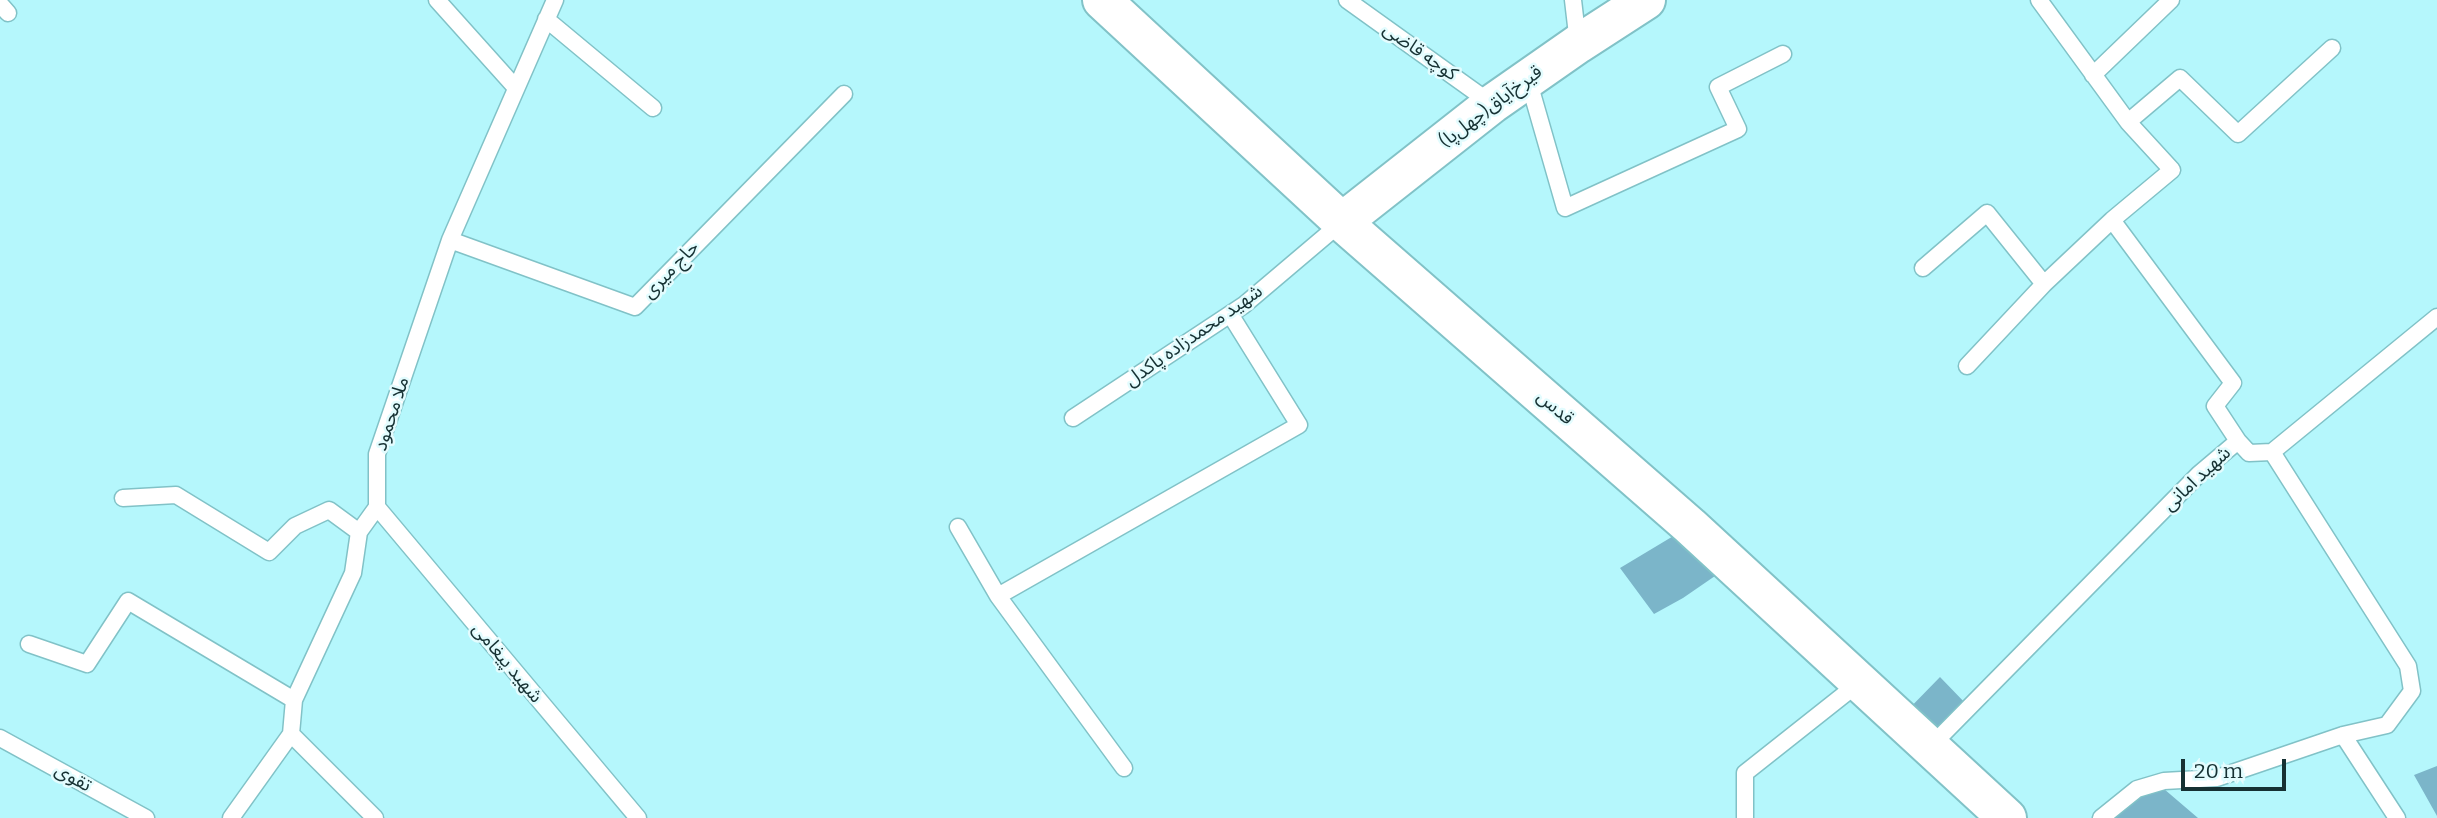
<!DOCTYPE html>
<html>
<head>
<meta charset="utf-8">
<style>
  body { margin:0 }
  #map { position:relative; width:2437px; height:818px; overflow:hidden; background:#b5f7fc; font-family:Bitter,serif }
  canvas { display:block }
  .scale { position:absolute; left:2181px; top:759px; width:105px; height:32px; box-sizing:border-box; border:4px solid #163133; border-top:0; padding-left:9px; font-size:21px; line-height:24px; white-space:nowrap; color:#163133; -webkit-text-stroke:5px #e3fcfe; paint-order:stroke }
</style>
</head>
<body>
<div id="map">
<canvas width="2437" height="818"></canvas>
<div class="scale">20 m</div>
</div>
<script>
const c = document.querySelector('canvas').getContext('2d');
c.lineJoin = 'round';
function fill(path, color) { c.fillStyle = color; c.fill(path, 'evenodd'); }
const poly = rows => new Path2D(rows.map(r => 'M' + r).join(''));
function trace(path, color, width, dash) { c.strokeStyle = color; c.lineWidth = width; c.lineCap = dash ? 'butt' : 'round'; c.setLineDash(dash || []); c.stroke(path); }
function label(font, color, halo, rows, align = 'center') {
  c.font = font + ' Bitter,"Noto Sans Arabic",serif'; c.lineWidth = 5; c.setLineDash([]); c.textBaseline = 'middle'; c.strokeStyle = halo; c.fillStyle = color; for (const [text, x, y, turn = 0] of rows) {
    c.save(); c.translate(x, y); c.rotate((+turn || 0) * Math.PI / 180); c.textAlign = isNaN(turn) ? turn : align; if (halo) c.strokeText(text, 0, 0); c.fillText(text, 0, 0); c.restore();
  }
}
fill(poly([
  [1690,526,1731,565,1683,598,1654,614,1620,568],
  [1940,677,1969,707,1930,747,1900,718],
  [2437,766,2437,816,2414,775],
  [2157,783,2198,818,2104,818]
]), '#7bb5c9');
const lane = poly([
  [437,0,516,88],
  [1347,0,1492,104],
  [1573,0,1578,43],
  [0,4,8,13],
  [546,19,653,108],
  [2093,75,2171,0],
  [1528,79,1565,208,1738,129,1718,87,1783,54],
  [2128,122,2180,78,2238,134,2332,48],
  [2112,220,2233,383,2215,406,2238,441],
  [450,240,635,307,844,94],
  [1923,268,1987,213,2044,284],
  [1967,366,2044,284,2112,220,2172,170,2128,122,2039,0],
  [1073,418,1244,305,1342,222],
  [2272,452,2437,317],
  [123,498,176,495,269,552,295,526,329,510,359,532],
  [377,507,638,818],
  [958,527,998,596,1124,768],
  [998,596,1299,425,1230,314],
  [29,644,87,664,128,601,294,700],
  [291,734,375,818],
  [2343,735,2397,818],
  [0,738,146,818],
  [1930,747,2199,474,2238,441,2249,453,2272,452,2408,666,2412,691,2387,725,2343,735,2217,778,2164,781,2137,789,2101,818],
  [231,818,291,734,294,700,353,573,359,532,377,507,377,454,450,240,555,0],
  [1745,818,1745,773,1860,682]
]);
const secondary = poly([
  [1102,0,1342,222,1690,526,2007,818],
  [1342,222,1492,104,1578,44,1646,0]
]);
trace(lane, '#81c2c7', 19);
trace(secondary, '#81c2c7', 42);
trace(lane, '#fff', 16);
trace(secondary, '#fff', 38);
label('19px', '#163133', '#e3fcfe', [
  ["کوچه قاضی",1420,52,35],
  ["قیرخ‌آیاق(چهل‌پا)",1491,107,-37],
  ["حاج میری",671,270,-46],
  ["شهید محمدزاده پاکدل",1194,336,-35],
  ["قدس",1555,408,41],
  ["ملا محمود",392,414,-72],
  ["شهید امانی",2197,479,-43],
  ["شهید پیغامی",507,663,50],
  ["تقوی",73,778,29]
]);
</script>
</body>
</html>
